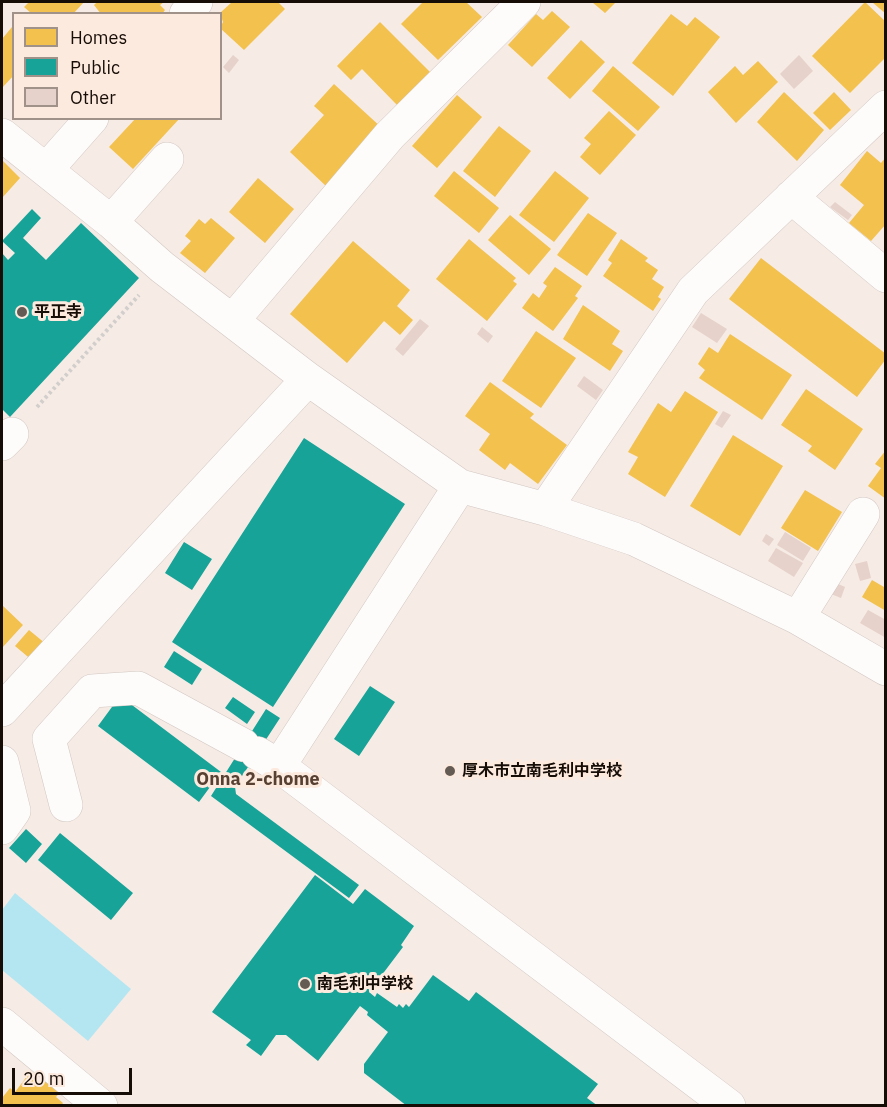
<!DOCTYPE html>
<html>
<head>
<meta charset="utf-8">
<style>
  body { margin:0 }
  #map { position:relative; width:887px; height:1107px; overflow:hidden; background:#f6ebe5; font-family:"IBM Plex Sans",sans-serif }
  canvas { display:block }
  .frame { position:absolute; inset:0; border:3px solid #170d07; pointer-events:none }
  .legend { position:absolute; left:12px; top:12px; width:210px; height:108px; box-sizing:border-box; background:#fceadf; border:2px solid #a09289; margin:0; padding:8px 10px; list-style:none; font-size:18px; color:#170d07 }
  .legend li { display:flex; align-items:center; gap:12px; height:30px }
  .legend b { width:30px; border:2px solid #a09289 }
  .scale { position:absolute; left:12px; top:1068px; width:120px; height:27px; box-sizing:border-box; border:3px solid #170d07; border-top:0; padding-left:8px; font-size:18px; line-height:21px; white-space:nowrap; color:#170d07; -webkit-text-stroke:4px #fceadf; paint-order:stroke }
</style>
</head>
<body>
<div id="map">
<canvas width="887" height="1107"></canvas>
<div class="frame"></div>
<ul class="legend">
<li><b style="height:16px;background:#f2c14e"></b>Homes</li>
<li><b style="height:16px;background:#17a398"></b>Public</li>
<li><b style="height:16px;background:#e6d2ca"></b>Other</li>
</ul>
<div class="scale">20 m</div>
</div>
<script>
const c = document.querySelector('canvas').getContext('2d');
c.lineJoin = 'round';
function fill(path, color) { c.fillStyle = color; c.fill(path, 'evenodd'); }
const poly = rows => new Path2D(rows.map(r => 'M' + r).join(''));
function trace(path, color, width, dash) { c.strokeStyle = color; c.lineWidth = width; c.lineCap = dash ? 'butt' : 'round'; c.setLineDash(dash || []); c.stroke(path); }
function label(font, color, halo, rows, align = 'center') {
  c.font = font + ' "IBM Plex Sans","Noto Sans JP",sans-serif'; c.lineWidth = 6; c.setLineDash([]); c.textBaseline = 'middle'; c.strokeStyle = halo; c.fillStyle = color; for (const [text, x, y, turn = 0] of rows) {
    c.save(); c.translate(x, y); c.rotate((+turn || 0) * Math.PI / 180); c.textAlign = isNaN(turn) ? turn : align; if (halo) c.strokeText(text, 0, 0); c.fillText(text, 0, 0); c.restore();
  }
}
fill(poly([
  [15,893,131,989,88,1041,2,970,2,910]
]), '#b4e6f2');
fill(poly([
  [29,2,84,2,73,14,32,14,24,7],
  [97,2,164,2,160,5,165,10,162,14,101,14,94,5],
  [232,2,278,2,285,9,244,50,220,28,223,22,220,13],
  [423,2,466,2,482,17,438,60,401,24],
  [592,2,616,2,605,13],
  [865,2,886,22,886,57,850,93,812,56],
  [872,2,886,2,886,14],
  [552,11,570,27,532,67,508,45,536,14,543,20],
  [671,14,687,26,695,17,720,37,673,96,632,63],
  [380,22,430,72,397,105,362,69,351,80,337,66],
  [12,27,14,75,2,88,2,39],
  [581,40,605,62,570,99,547,78],
  [758,61,778,82,736,123,708,92,735,66,743,75],
  [613,66,660,107,638,131,592,91],
  [334,84,382,128,327,187,290,152,324,115,314,106],
  [784,92,824,130,797,161,757,122],
  [834,92,851,110,830,130,813,113],
  [457,95,482,117,437,168,412,146],
  [609,111,636,135,600,175,580,157,591,144,584,138],
  [136,118,180,118,133,169,109,147],
  [499,126,531,151,495,197,463,171],
  [867,151,881,163,886,157,886,224,871,241,849,223,864,205,840,185],
  [2,160,20,178,2,198],
  [454,171,499,208,479,233,434,196],
  [555,171,589,198,554,242,519,215],
  [258,178,294,209,265,243,229,212],
  [588,213,617,233,587,276,557,255],
  [510,215,551,249,529,275,488,240],
  [211,218,235,238,205,273,180,253,191,241,185,236,199,219,205,224],
  [469,239,516,278,513,281,517,284,487,321,436,279],
  [621,239,648,258,645,261,658,270,652,279,664,287,658,297,661,299,653,311,603,276,612,263,608,260],
  [353,241,410,290,397,306,413,320,400,335,384,321,347,363,290,314],
  [761,258,886,354,886,359,857,397,729,299],
  [555,267,582,286,575,296,578,298,553,331,522,308,533,293,539,298,547,286,543,283],
  [583,305,620,331,612,344,623,351,610,371,563,339],
  [536,331,576,358,541,408,502,381],
  [730,334,792,375,762,420,699,378,705,370,698,364,709,347,718,353],
  [490,382,534,414,530,418,567,445,538,484,510,463,505,470,479,450,490,434,465,416],
  [806,389,863,429,835,470,808,451,812,446,781,425],
  [685,391,718,412,665,497,628,474,638,457,628,452,658,403,671,412],
  [733,435,783,466,740,536,690,506],
  [886,450,886,499,868,486,881,468,875,464],
  [805,490,842,512,818,551,781,528],
  [872,580,884,587,886,584,886,611,862,597],
  [2,605,23,625,2,648],
  [29,630,46,644,33,661,15,646],
  [28,1075,39,1083,43,1078,61,1091,56,1097,63,1103,61,1106,2,1106,2,1098,10,1088,15,1092]
]), '#f2c14e');
fill(poly([
  [32,209,41,218,23,238,46,260,81,223,139,278,10,417,2,409,2,253,8,260,15,253,2,241],
  [304,438,405,504,273,707,172,642],
  [184,542,212,559,192,590,165,573],
  [174,651,202,669,192,685,164,667],
  [370,686,395,702,359,756,334,739],
  [120,696,221,772,199,802,98,726],
  [233,697,255,712,247,724,225,708],
  [266,709,280,718,235,787,236,794,359,885,349,898,211,796],
  [26,829,42,844,26,863,9,848],
  [60,833,133,893,111,920,38,860],
  [315,875,353,904,365,889,414,926,401,945,403,947,369,992,375,997,377,993,397,1007,399,1004,403,1008,406,1004,409,1007,433,975,469,1001,476,992,598,1084,587,1098,598,1106,407,1106,364,1073,364,1064,388,1032,367,1015,368,1012,360,1006,318,1061,286,1035,276,1035,261,1056,246,1045,251,1040,212,1012]
]), '#17a398');
fill(poly([
  [233,55,239,60,229,73,223,67],
  [799,55,813,71,794,89,780,74],
  [835,202,852,215,848,220,830,207],
  [701,313,727,329,717,343,692,327],
  [420,319,429,326,403,356,395,349],
  [482,327,493,336,488,343,477,334],
  [584,376,603,390,596,400,577,386],
  [723,411,731,415,722,428,715,424],
  [785,532,811,548,803,561,777,545],
  [766,534,774,539,769,546,762,541],
  [776,548,803,563,794,577,768,561],
  [867,561,871,578,860,581,855,564],
  [836,583,845,587,841,598,831,594],
  [868,610,886,620,886,638,860,623]
]), '#e6d2ca');
const minor = poly([
  [186,14,196,2],
  [2,135,111,222,162,267,308,379,460,486,545,509,634,539,798,618,886,669],
  [46,170,92,118],
  [791,197,886,276],
  [111,222,167,159],
  [233,320,390,135,524,2],
  [2,444,12,434],
  [545,509,693,291,886,107],
  [798,618,863,514],
  [2,710,308,379],
  [257,753,279,766,729,1106],
  [2,762,14,811,2,828],
  [279,766,460,486],
  [66,805,49,739,92,691,138,688,243,745],
  [2,1024,101,1106]
]);
trace(minor, '#d1c7c1', 34);
trace(poly([
  [37,407,139,295]
]), '#d1cecc', 4, [3, 3]);
trace(minor, '#fefcfb', 33);
for (const [x, y, r, color] of [
  [22,312,6,"#655b55"],
  [450,771,6,"#655b55"],
  [305,984,6,"#655b55"]
]) { const dot = new Path2D(); dot.arc(x, y, r, 0, 2 * Math.PI); c.fillStyle = color; c.fill(dot); trace(dot, '#fceadf', 2); }
label('bold 16px', '#170d07', '#fceadf', [
  ["平正寺",34,312],
  ["厚木市立南毛利中学校",462,771],
  ["南毛利中学校",317,984]
], 'left');
label('bold 18px', '#574031', '#fceadf', [
  ["Onna 2-chome",258,780]
]);
</script>
</body>
</html>
